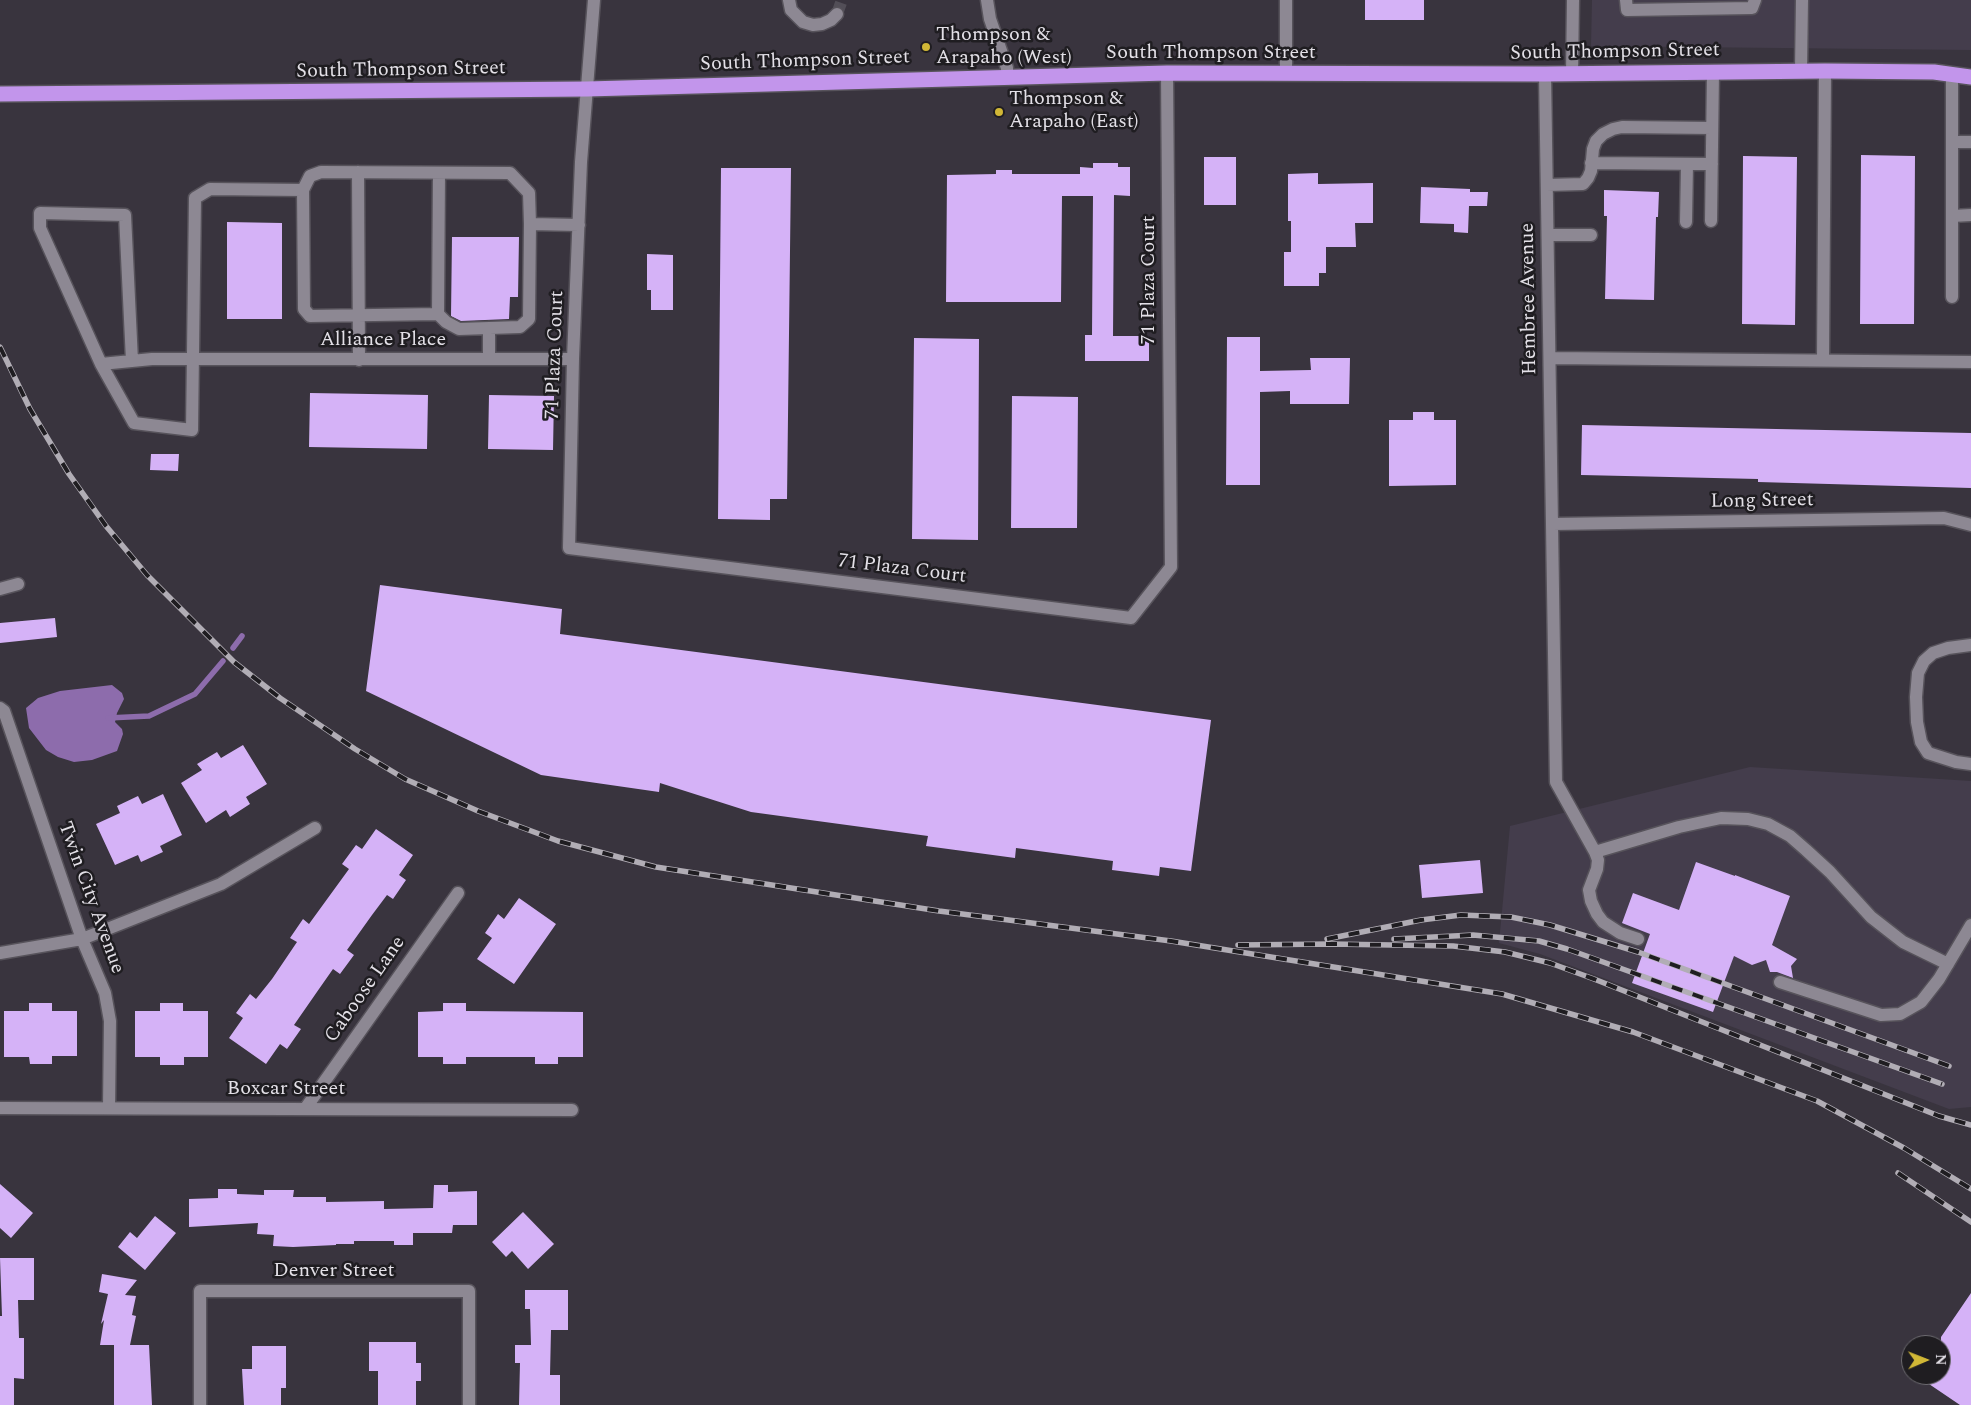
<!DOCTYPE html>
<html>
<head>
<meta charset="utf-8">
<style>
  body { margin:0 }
  #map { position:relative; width:1971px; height:1405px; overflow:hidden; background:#39343e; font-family:Spectral,serif }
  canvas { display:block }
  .north { position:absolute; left:1901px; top:1335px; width:50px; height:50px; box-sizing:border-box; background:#1f1d21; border:1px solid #6d6b70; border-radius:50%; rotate:89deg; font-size:14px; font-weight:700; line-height:20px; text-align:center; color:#e3e0e7 }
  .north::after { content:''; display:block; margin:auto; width:18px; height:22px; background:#d1b736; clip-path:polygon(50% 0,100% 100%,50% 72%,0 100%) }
</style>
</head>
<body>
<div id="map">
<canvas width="1971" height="1405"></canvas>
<div class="north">N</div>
</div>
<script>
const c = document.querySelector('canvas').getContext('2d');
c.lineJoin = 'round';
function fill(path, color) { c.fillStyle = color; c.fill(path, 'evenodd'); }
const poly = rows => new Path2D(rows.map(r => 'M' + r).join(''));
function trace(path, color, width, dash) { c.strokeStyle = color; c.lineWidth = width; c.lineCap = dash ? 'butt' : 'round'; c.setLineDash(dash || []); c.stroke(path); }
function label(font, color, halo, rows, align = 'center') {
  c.font = font + ' Spectral,serif'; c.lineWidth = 5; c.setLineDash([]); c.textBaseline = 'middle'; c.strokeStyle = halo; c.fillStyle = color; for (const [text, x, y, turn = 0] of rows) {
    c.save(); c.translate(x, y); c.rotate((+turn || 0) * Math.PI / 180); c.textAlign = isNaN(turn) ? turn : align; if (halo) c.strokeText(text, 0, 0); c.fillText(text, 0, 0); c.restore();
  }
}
fill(poly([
  [1592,0,1971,0,1971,50,1591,46],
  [1750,767,1971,781,1971,1107,1949,1109,1540,954,1499,943,1510,826]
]), '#443d4c');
fill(poly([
  [112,685,122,693,124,699,117,713,115,722,122,729,123,734,117,751,92,760,74,762,58,757,46,750,29,728,26,708,38,698,60,691]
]), '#8d6cac');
trace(poly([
  [233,648,242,636],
  [108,718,149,716,195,694,223,661]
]), '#8d6cac', 5.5);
fill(poly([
  [1365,0,1424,0,1424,20,1365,20],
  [1861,155,1915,156,1914,324,1860,324],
  [1743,156,1797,157,1795,325,1742,324],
  [1204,157,1236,157,1236,205,1204,205],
  [1093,163,1118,163,1118,167,1130,167,1130,196,1114,195,1113,336,1149,336,1149,361,1085,361,1085,335,1092,335,1093,196,1062,196,1061,302,946,302,947,175,996,174,996,170,1012,170,1012,174,1080,174,1080,167,1093,168],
  [721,168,791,168,787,499,770,499,770,520,718,519],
  [1318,173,1318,184,1373,183,1373,223,1355,223,1356,247,1326,247,1326,273,1319,273,1319,286,1284,286,1284,252,1291,252,1291,221,1288,221,1288,174],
  [1421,187,1470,189,1470,192,1488,192,1487,206,1469,206,1468,233,1454,232,1454,224,1420,223],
  [1604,190,1659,192,1658,217,1656,217,1654,300,1605,299,1607,216,1604,216],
  [227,222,282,223,282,319,227,319],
  [452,237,519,237,518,297,510,297,509,319,461,321,451,316],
  [647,254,673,255,673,310,651,310,651,290,647,290],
  [1227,337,1260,337,1260,371,1311,370,1310,358,1350,358,1349,404,1290,404,1290,391,1260,392,1260,485,1226,485],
  [914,338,979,339,978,540,912,539],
  [310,393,428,395,427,449,309,447],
  [489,395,554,396,553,450,488,449],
  [1012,396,1078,397,1077,528,1011,528],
  [1413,412,1434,412,1434,420,1456,420,1456,485,1389,486,1389,420,1413,420],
  [1582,425,1971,433,1971,488,1758,482,1758,479,1581,475],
  [151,454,179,454,178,471,150,470],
  [380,585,562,609,560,634,1211,720,1191,871,1160,867,1159,876,1112,870,1113,861,1016,848,1015,858,926,846,928,836,751,812,660,783,659,792,541,775,366,691],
  [55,618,57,637,0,643,0,623],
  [243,745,267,784,246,797,250,804,230,817,226,810,206,823,181,783,202,770,197,764,217,752,221,758],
  [163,794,182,835,160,846,163,852,141,862,138,855,115,865,96,824,120,813,117,806,138,796,142,804],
  [376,829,413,855,399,875,406,880,393,899,387,895,372,915,347,950,354,955,340,974,333,969,319,989,294,1025,301,1029,287,1049,280,1044,266,1064,229,1038,243,1018,236,1013,250,994,256,999,272,979,297,942,290,938,303,919,309,924,349,869,342,864,356,845,362,849],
  [1480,860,1483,893,1422,898,1419,865],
  [1696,862,1735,876,1735,875,1790,896,1772,945,1797,959,1791,966,1793,978,1777,972,1770,972,1766,960,1752,965,1734,956,1713,1012,1632,983,1650,934,1622,923,1633,893,1679,910],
  [519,898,556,924,514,984,477,959,492,938,485,933,498,914,504,919],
  [29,1003,52,1003,52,1011,77,1011,77,1056,52,1056,52,1064,30,1064,29,1057,4,1057,4,1011,29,1011],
  [160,1003,183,1003,183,1011,208,1011,208,1057,184,1057,184,1065,160,1065,160,1057,135,1057,135,1011,160,1011],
  [443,1003,466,1003,466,1011,583,1012,583,1057,558,1057,558,1064,535,1064,535,1057,466,1057,466,1064,443,1064,443,1057,418,1057,418,1012,443,1011],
  [0,1184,33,1213,11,1238,0,1228],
  [434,1185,448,1185,448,1192,477,1191,477,1225,453,1225,452,1233,413,1233,413,1245,394,1245,394,1241,354,1241,354,1244,336,1244,336,1245,293,1247,273,1246,274,1235,257,1234,258,1223,189,1227,189,1199,218,1198,218,1189,237,1189,237,1194,264,1195,264,1190,294,1190,293,1197,326,1197,326,1202,384,1201,384,1209,433,1208],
  [523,1212,554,1244,528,1269,512,1251,506,1257,492,1242],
  [155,1216,176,1233,145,1270,118,1247,130,1232,137,1238],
  [0,1258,34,1258,34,1300,18,1300,19,1338,24,1338,24,1379,14,1378,14,1405,0,1405,0,1316,2,1316],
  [102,1274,137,1280,125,1295,136,1296,132,1315,136,1316,130,1345,149,1345,152,1405,114,1405,114,1345,100,1345,104,1320,101,1324,108,1294,99,1292],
  [525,1290,568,1290,568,1330,551,1330,550,1375,560,1375,560,1405,519,1405,520,1363,515,1363,515,1345,531,1345,530,1309,525,1309],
  [1971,1293,1971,1405,1960,1405,1929,1384,1935,1375,1941,1375,1941,1337],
  [369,1342,416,1342,416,1363,421,1363,421,1381,416,1381,416,1405,378,1405,378,1371,369,1371],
  [252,1346,286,1346,286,1388,281,1388,281,1405,244,1405,242,1369,252,1369]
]), '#d5b2f7');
trace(poly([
  [837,14,842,0]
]), '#524e57', 12, [12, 6]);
const minor = poly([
  [594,0,581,162,573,359,569,548,1131,618,1171,567,1167,73],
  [789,0,791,10,803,22,813,25,822,24,831,20,837,14],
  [987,0,990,19,1007,68,1007,77],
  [1626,0,1627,10,1752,8,1755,0],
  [1801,70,1802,0],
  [1286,74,1286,0],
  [1545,74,1556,782,1595,852,1598,860,1597,869,1589,890,1591,901,1597,914,1603,922,1620,933,1638,939],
  [1572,74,1573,0],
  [1952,142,1971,142],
  [1591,163,1712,164],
  [358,172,359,360],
  [1547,185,1583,184,1588,178,1591,171,1593,149,1596,141,1603,134,1613,129,1622,127,1712,128],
  [303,190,304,309,310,316,438,314,446,322,459,329,520,327,529,319,530,224],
  [1952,216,1971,215],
  [1711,221,1713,72],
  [1686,222,1687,164],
  [1548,235,1591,235],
  [1952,297,1952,74],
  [438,314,439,173],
  [1550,358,1971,362],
  [489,359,489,328],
  [1823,359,1825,71],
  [132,361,125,215,40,213,40,228,101,364,152,359,573,359],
  [101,364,134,423,192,430,195,198,210,189,303,190,310,176,321,172,510,173,529,193,530,224,579,225],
  [1553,524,1944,518,1971,525],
  [0,589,18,584],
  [1971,645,1948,648,1933,653,1924,661,1918,673,1916,697,1917,722,1921,742,1928,753,1956,762,1971,764],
  [0,708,4,711,82,939,105,993,110,1021,109,1108],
  [1595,852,1679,827,1721,818,1748,819,1768,824,1790,836,1806,850,1830,872,1871,917,1903,942,1948,964],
  [0,953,82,939,221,884,315,828],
  [1780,982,1881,1015,1900,1014,1921,1002,1939,979,1971,925],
  [0,1108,572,1110],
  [305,1109,458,893],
  [200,1405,200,1291,469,1291,469,1405]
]);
const highway = poly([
  [0,94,587,89,1167,73,1545,74,1825,71,1934,72,1971,77]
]);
trace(minor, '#57535b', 15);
trace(highway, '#57535b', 18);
trace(minor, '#8d8893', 12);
trace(highway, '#c295eb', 15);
const rail = poly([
  [0,347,30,409,69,474,106,526,147,575,234,662,280,698,355,749,405,779,478,811,558,841,656,867,939,911,1171,941,1502,994,1633,1032,1817,1101,1904,1148,1971,1189],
  [1327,939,1421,920,1461,915,1511,917,1550,925,1638,952,1949,1066],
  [1394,939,1473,935,1539,941,1567,949,1942,1084],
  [1238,945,1331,944,1453,946,1505,952,1550,963,1594,979,1939,1116,1971,1125],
  [1898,1173,1971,1222]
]);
trace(rail, '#b1adb5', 5.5);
trace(rail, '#1f1d21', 4, [11]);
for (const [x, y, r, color] of [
  [926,47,5,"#d1b736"],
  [999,112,5,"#d1b736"]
]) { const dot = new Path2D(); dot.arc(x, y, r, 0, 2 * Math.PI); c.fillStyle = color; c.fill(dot); trace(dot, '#1f1d21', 2); }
label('20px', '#e3e0e7', '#1f1d21', [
  ["Thompson &",936,36],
  ["Arapaho (West)",936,59],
  ["Thompson &",1009,100],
  ["Arapaho (East)",1009,123]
], 'left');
label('20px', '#e3e0e7', '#1f1d21', [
  ["South Thompson Street",1615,53,-1],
  ["South Thompson Street",1211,54],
  ["South Thompson Street",805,62,-2],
  ["South Thompson Street",401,71,-1],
  ["71 Plaza Court",1150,280,-90],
  ["Hembree Avenue",1530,299,-91],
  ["Alliance Place",383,341],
  ["71 Plaza Court",556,355,-88],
  ["Long Street",1762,502,-1],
  ["71 Plaza Court",902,570,7],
  ["Twin City Avenue",90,898,70],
  ["Caboose Lane",366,990,-55],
  ["Boxcar Street",286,1090],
  ["Denver Street",334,1272]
]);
</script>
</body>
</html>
